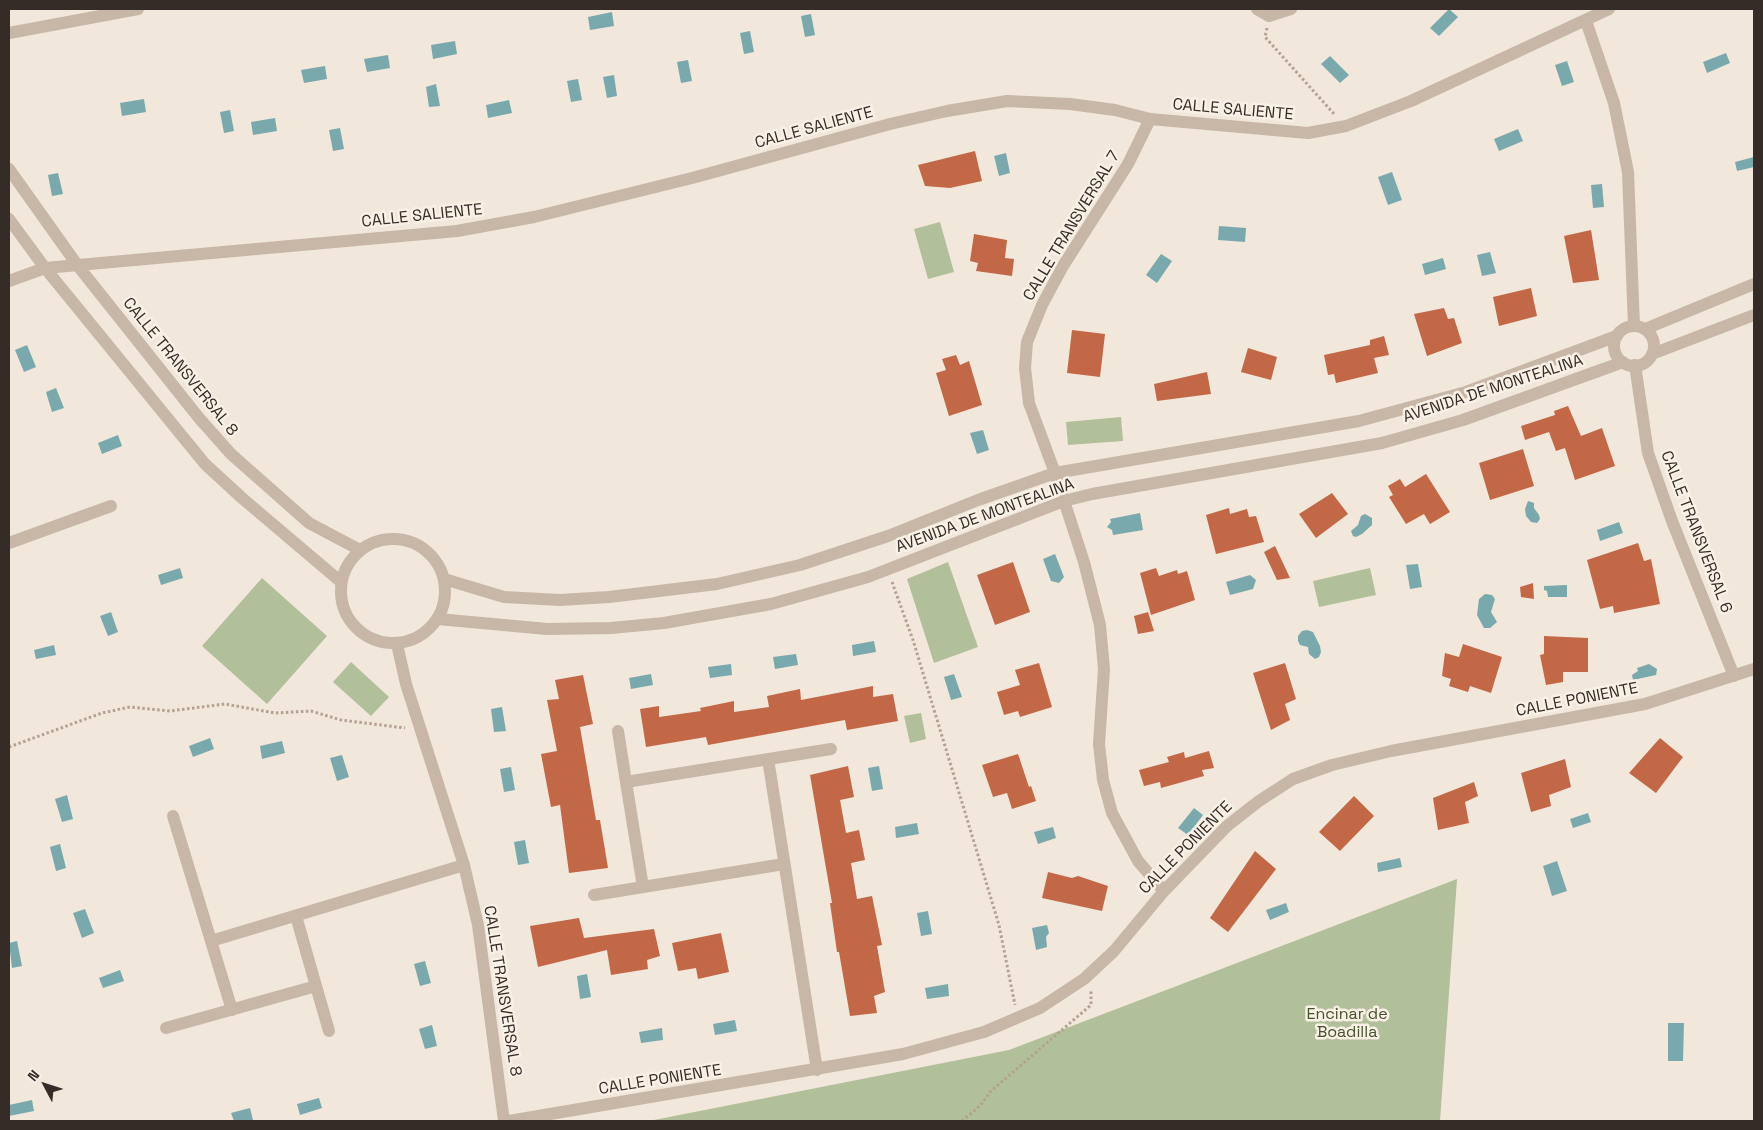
<!DOCTYPE html>
<html>
<head>
<meta charset="utf-8">
<style>
  body { margin:0 }
  #map { position:relative; width:1763px; height:1130px; overflow:hidden; background:#f1e7da; font-family:"Space Grotesk",sans-serif }
  canvas { display:block }
  .frame { position:absolute; inset:0; border:10px solid #352c27; pointer-events:none }
  .north { position:absolute; left:20px; top:1060px; width:50px; height:50px; -webkit-text-stroke:4px #f9f1e6; paint-order:stroke; rotate:310deg; font-size:14px; font-weight:700; line-height:20px; text-align:center; color:#352c27 }
  .north::after { content:''; display:block; margin:auto; width:18px; height:22px; background:#352c27; clip-path:polygon(50% 0,100% 100%,50% 72%,0 100%) }
</style>
</head>
<body>
<div id="map">
<canvas width="1763" height="1130"></canvas>
<div class="frame"></div>
<div class="north">N</div>
</div>
<script>
const c = document.querySelector('canvas').getContext('2d');
c.lineJoin = 'round';
function fill(path, color) { c.fillStyle = color; c.fill(path, 'evenodd'); }
const poly = rows => new Path2D(rows.map(r => 'M' + r).join(''));
function trace(path, color, width, dash) { c.strokeStyle = color; c.lineWidth = width; c.lineCap = dash ? 'butt' : 'round'; c.setLineDash(dash || []); c.stroke(path); }
function label(font, color, halo, rows, align = 'center') {
  c.font = font + ' "Space Grotesk",sans-serif'; c.lineWidth = 5; c.setLineDash([]); c.textBaseline = 'middle'; c.strokeStyle = halo; c.fillStyle = color; for (const [text, x, y, turn = 0] of rows) {
    c.save(); c.translate(x, y); c.rotate((+turn || 0) * Math.PI / 180); c.textAlign = isNaN(turn) ? turn : align; if (halo) c.strokeText(text, 0, 0); c.fillText(text, 0, 0); c.restore();
  }
}
fill(poly([
  [940,222,954,272,928,279,914,229],
  [1121,417,1123,441,1068,445,1066,422],
  [948,562,978,647,934,663,907,579],
  [1370,568,1376,595,1319,607,1313,581],
  [262,578,327,636,267,704,202,646],
  [351,662,389,697,371,716,333,682],
  [921,713,926,739,910,743,904,716],
  [1457,879,1440,1121,649,1121,1009,1050]
]), '#b2bf9b');
fill(poly([
  [1449,9,1458,17,1439,36,1430,28],
  [612,12,614,26,590,30,588,17],
  [811,14,815,35,805,37,801,16],
  [750,31,754,52,744,54,740,33],
  [455,41,457,54,433,59,431,45],
  [1726,53,1730,63,1707,73,1703,62],
  [388,55,390,68,367,72,364,59],
  [1330,56,1349,75,1340,83,1321,64],
  [688,60,692,81,681,83,677,62],
  [1567,61,1574,82,1562,86,1555,65],
  [325,66,327,79,304,83,301,70],
  [614,75,617,96,607,98,603,77],
  [578,79,582,100,571,102,567,81],
  [436,84,440,106,429,107,426,87],
  [144,99,146,112,122,116,120,103],
  [509,100,512,113,488,118,486,105],
  [230,110,234,131,224,133,220,112],
  [275,118,277,131,253,135,251,122],
  [340,128,344,149,333,151,329,130],
  [1518,129,1523,141,1499,151,1494,139],
  [1006,153,1010,173,999,176,994,156],
  [1754,157,1754,167,1737,171,1735,162],
  [1392,172,1402,200,1388,205,1378,177],
  [58,173,63,194,52,196,48,175],
  [1602,184,1604,207,1593,208,1591,185],
  [1219,226,1246,228,1245,242,1218,240],
  [1490,252,1496,273,1482,276,1477,255],
  [1161,254,1172,261,1157,283,1146,275],
  [1443,258,1446,269,1425,275,1422,264],
  [27,345,36,367,24,372,15,350],
  [56,388,64,408,52,412,46,392],
  [983,430,989,450,977,454,970,433],
  [118,435,122,446,102,454,98,443],
  [1528,501,1534,503,1534,508,1539,515,1540,519,1537,523,1531,522,1526,516,1525,509],
  [1140,513,1143,530,1113,535,1112,530,1107,527,1111,522,1110,519],
  [1365,514,1372,518,1372,525,1362,534,1356,537,1353,536,1351,531,1358,525,1361,516],
  [1619,522,1623,533,1600,541,1597,530],
  [1055,554,1064,577,1059,583,1051,581,1043,559],
  [1418,564,1422,587,1410,589,1406,565],
  [180,568,183,578,161,585,158,575],
  [1250,575,1256,580,1253,589,1230,595,1226,582],
  [1567,585,1567,597,1548,597,1547,591,1544,590,1544,586],
  [1485,594,1492,595,1495,599,1491,612,1497,622,1490,628,1484,628,1477,615,1479,599],
  [111,612,118,632,108,636,100,616],
  [1307,630,1313,632,1320,646,1321,652,1319,657,1315,659,1309,654,1308,647,1300,645,1298,641,1298,636,1302,631],
  [874,641,876,652,853,656,852,645],
  [54,645,56,655,36,659,34,650],
  [796,654,798,665,775,669,773,657],
  [731,664,732,675,710,678,708,667],
  [1649,664,1657,669,1656,675,1633,680,1632,675,1638,671,1637,668],
  [651,674,653,685,631,689,629,678],
  [954,674,962,697,951,700,944,677],
  [502,707,506,731,494,732,491,709],
  [210,738,214,749,193,757,189,746],
  [282,741,285,753,262,759,260,746],
  [342,755,349,777,337,781,330,758],
  [879,766,883,789,872,791,868,768],
  [511,767,515,790,504,792,500,769],
  [67,795,73,819,62,822,55,799],
  [1194,808,1203,815,1188,835,1178,828],
  [1588,813,1591,822,1573,828,1570,819],
  [917,823,919,834,896,838,895,827],
  [1053,827,1056,838,1038,844,1034,832],
  [525,840,529,863,518,865,514,842],
  [60,844,66,868,56,871,50,847],
  [1400,858,1402,867,1378,872,1377,863],
  [1557,861,1567,891,1552,896,1543,866],
  [1286,903,1289,912,1270,920,1266,910],
  [85,909,94,933,82,938,73,913],
  [928,911,932,934,921,936,917,913],
  [1047,925,1049,933,1046,937,1047,947,1036,950,1032,928],
  [17,941,22,966,12,968,9,943],
  [425,961,431,983,420,986,414,964],
  [120,970,124,981,103,988,99,978],
  [587,974,591,997,580,999,577,976],
  [948,984,949,996,927,999,925,988],
  [735,1020,737,1031,715,1035,713,1024],
  [1668,1023,1684,1023,1683,1061,1668,1061],
  [432,1025,437,1046,425,1049,419,1029],
  [662,1028,663,1040,641,1043,639,1032],
  [319,1098,322,1108,300,1115,297,1104],
  [32,1100,34,1111,9,1116,9,1105],
  [250,1108,253,1120,234,1121,231,1113]
]), '#7aa9ad');
fill(poly([
  [975,151,982,181,950,188,925,186,918,165],
  [1591,230,1599,280,1573,283,1564,236],
  [974,234,1007,240,1005,258,1014,259,1012,276,976,271,978,263,970,261],
  [1531,288,1537,316,1499,326,1493,297],
  [1444,308,1448,319,1454,318,1462,343,1427,356,1414,314],
  [1072,330,1105,334,1100,377,1067,373],
  [1384,336,1389,355,1374,358,1378,373,1336,383,1334,374,1328,375,1324,355,1370,345,1370,340],
  [1248,348,1277,357,1271,380,1241,372],
  [956,355,960,365,969,361,982,405,949,416,936,373,946,370,942,359],
  [1207,372,1211,394,1157,401,1154,384],
  [1568,406,1581,436,1602,428,1615,466,1575,480,1565,448,1556,451,1549,432,1525,440,1521,426,1555,415,1554,411],
  [1523,449,1534,486,1490,500,1479,463],
  [1426,474,1450,512,1430,524,1424,514,1406,524,1389,497,1393,495,1388,486,1400,479,1405,487],
  [1332,493,1348,514,1316,538,1299,514],
  [1229,508,1230,514,1247,509,1249,517,1256,516,1264,542,1216,554,1206,515],
  [1638,543,1644,561,1651,559,1660,604,1614,613,1613,606,1600,609,1587,560],
  [1275,546,1290,578,1277,580,1264,552],
  [1013,562,1030,612,995,625,977,575],
  [1156,568,1159,576,1177,570,1178,574,1187,571,1195,600,1151,615,1140,573],
  [1533,583,1534,599,1521,597,1520,587],
  [1148,612,1154,631,1138,634,1134,616],
  [1544,636,1588,638,1588,672,1563,672,1563,682,1546,685,1540,655,1544,654],
  [1463,644,1502,657,1491,693,1470,686,1468,692,1449,686,1451,679,1442,676,1445,653,1459,657],
  [1039,663,1052,707,1020,717,1018,711,1004,715,997,692,1020,685,1015,670],
  [1285,663,1296,699,1285,704,1290,720,1271,730,1253,673],
  [583,675,593,724,580,727,596,820,600,820,608,868,569,873,560,805,551,807,541,754,557,751,547,700,559,699,555,680],
  [873,686,873,697,893,694,898,721,847,730,845,720,708,745,706,737,646,747,640,709,659,706,659,717,701,711,700,708,734,701,734,712,769,707,767,696,800,689,801,700],
  [1660,738,1683,757,1656,793,1629,773],
  [1209,751,1214,768,1202,770,1204,776,1161,788,1160,782,1144,786,1139,770,1169,762,1167,757,1184,752,1185,758],
  [1018,754,1029,787,1031,786,1036,801,1012,809,1007,793,993,797,982,765],
  [1565,759,1571,787,1549,795,1551,806,1531,812,1521,773],
  [848,766,854,797,840,800,846,833,859,830,865,860,851,863,857,899,872,896,882,945,877,946,885,992,874,996,877,1013,850,1016,839,952,837,952,830,903,832,903,810,775],
  [1474,782,1478,796,1465,802,1469,823,1438,830,1433,798],
  [1354,796,1374,816,1340,851,1319,832],
  [1255,851,1276,869,1228,932,1210,918],
  [1048,872,1072,878,1078,876,1108,886,1102,911,1042,898],
  [579,918,584,938,654,929,660,956,647,960,648,969,611,975,607,950,538,967,530,926],
  [721,933,729,972,698,979,696,968,678,971,672,943]
]), '#c26847');
trace(poly([
  [1267,28,1265,37,1335,115],
  [892,582,913,640,999,925,1015,1005],
  [9,747,102,713,130,707,170,711,225,704,275,713,311,711,341,720,405,728],
  [962,1121,980,1106,991,1091,1091,1005,1091,990]
]), '#b4a191', 3, [2.5, 2.5]);
trace(poly([
  [1257,9,1269,16,1291,9],
  [1586,21,1614,103,1628,172,1634,326],
  [9,33,138,9],
  [1150,119,1128,164,1063,266,1042,305,1027,342,1025,368,1029,403,1055,473,1084,562,1100,625,1104,669,1099,744,1103,780,1112,813,1138,861,1164,891],
  [9,169,78,266,199,418,231,454,309,523,360,550],
  [9,219,45,268,205,464,242,498,341,582],
  [9,281,45,268,457,231,534,217,692,178,890,124,947,111,1007,101,1070,104,1115,110,1150,119,1308,133,1346,126,1411,101,1609,9],
  '1614 346a20 20 0 1 1 40 0a20 20 0 1 1-40 0Z',
  [1645,329,1754,284],
  [1652,354,1754,315],
  [1635,365,1648,453,1672,521,1734,676],
  '341 591a52 52 0 1 1 104 0a52 52 0 1 1-104 0Z',
  [9,543,111,506],
  [444,579,504,597,560,600,609,597,717,584,800,565,888,536,978,500,1055,473,1359,421,1466,392,1617,336],
  [438,619,547,629,611,628,664,623,771,604,868,577,1064,501,1092,494,1382,443,1463,420,1623,362],
  [397,644,406,684,464,865,478,925,504,1121],
  [618,731,626,782],
  [768,759,817,1070],
  [173,816,232,1010],
  [643,887,626,782,831,749],
  [594,895,784,864],
  [211,941,464,865],
  [316,986,329,1031],
  [166,1028,316,986,296,916],
  [509,1121,903,1054,984,1032,1040,1008,1084,979,1114,951,1164,891,1227,826,1259,801,1293,779,1332,765,1391,751,1645,704,1754,669]
]), '#c8b7a7', 12);
label('16px', '#352c27', '#f9f1e6', [
  ["CALLE SALIENTE",1233,110,5],
  ["CALLE SALIENTE",814,128,-15],
  ["CALLE SALIENTE",422,216,-6],
  ["CALLE TRANSVERSAL 7",1072,226,-59],
  ["CALLE TRANSVERSAL 8",180,367,51],
  ["AVENIDA DE MONTEALINA",1493,389,-18],
  ["AVENIDA DE MONTEALINA",985,516,-20],
  ["CALLE TRANSVERSAL 6",1696,532,69],
  ["CALLE PONIENTE",1577,700,-11],
  ["CALLE PONIENTE",1186,848,-45],
  ["CALLE TRANSVERSAL 8",502,991,81],
  ["CALLE PONIENTE",660,1080,-9]
]);
label('16px', '#43522c', '#f9f1e6', [
  ["Encinar de",1347,1015],
  ["Boadilla",1347,1033]
]);
</script>
</body>
</html>
